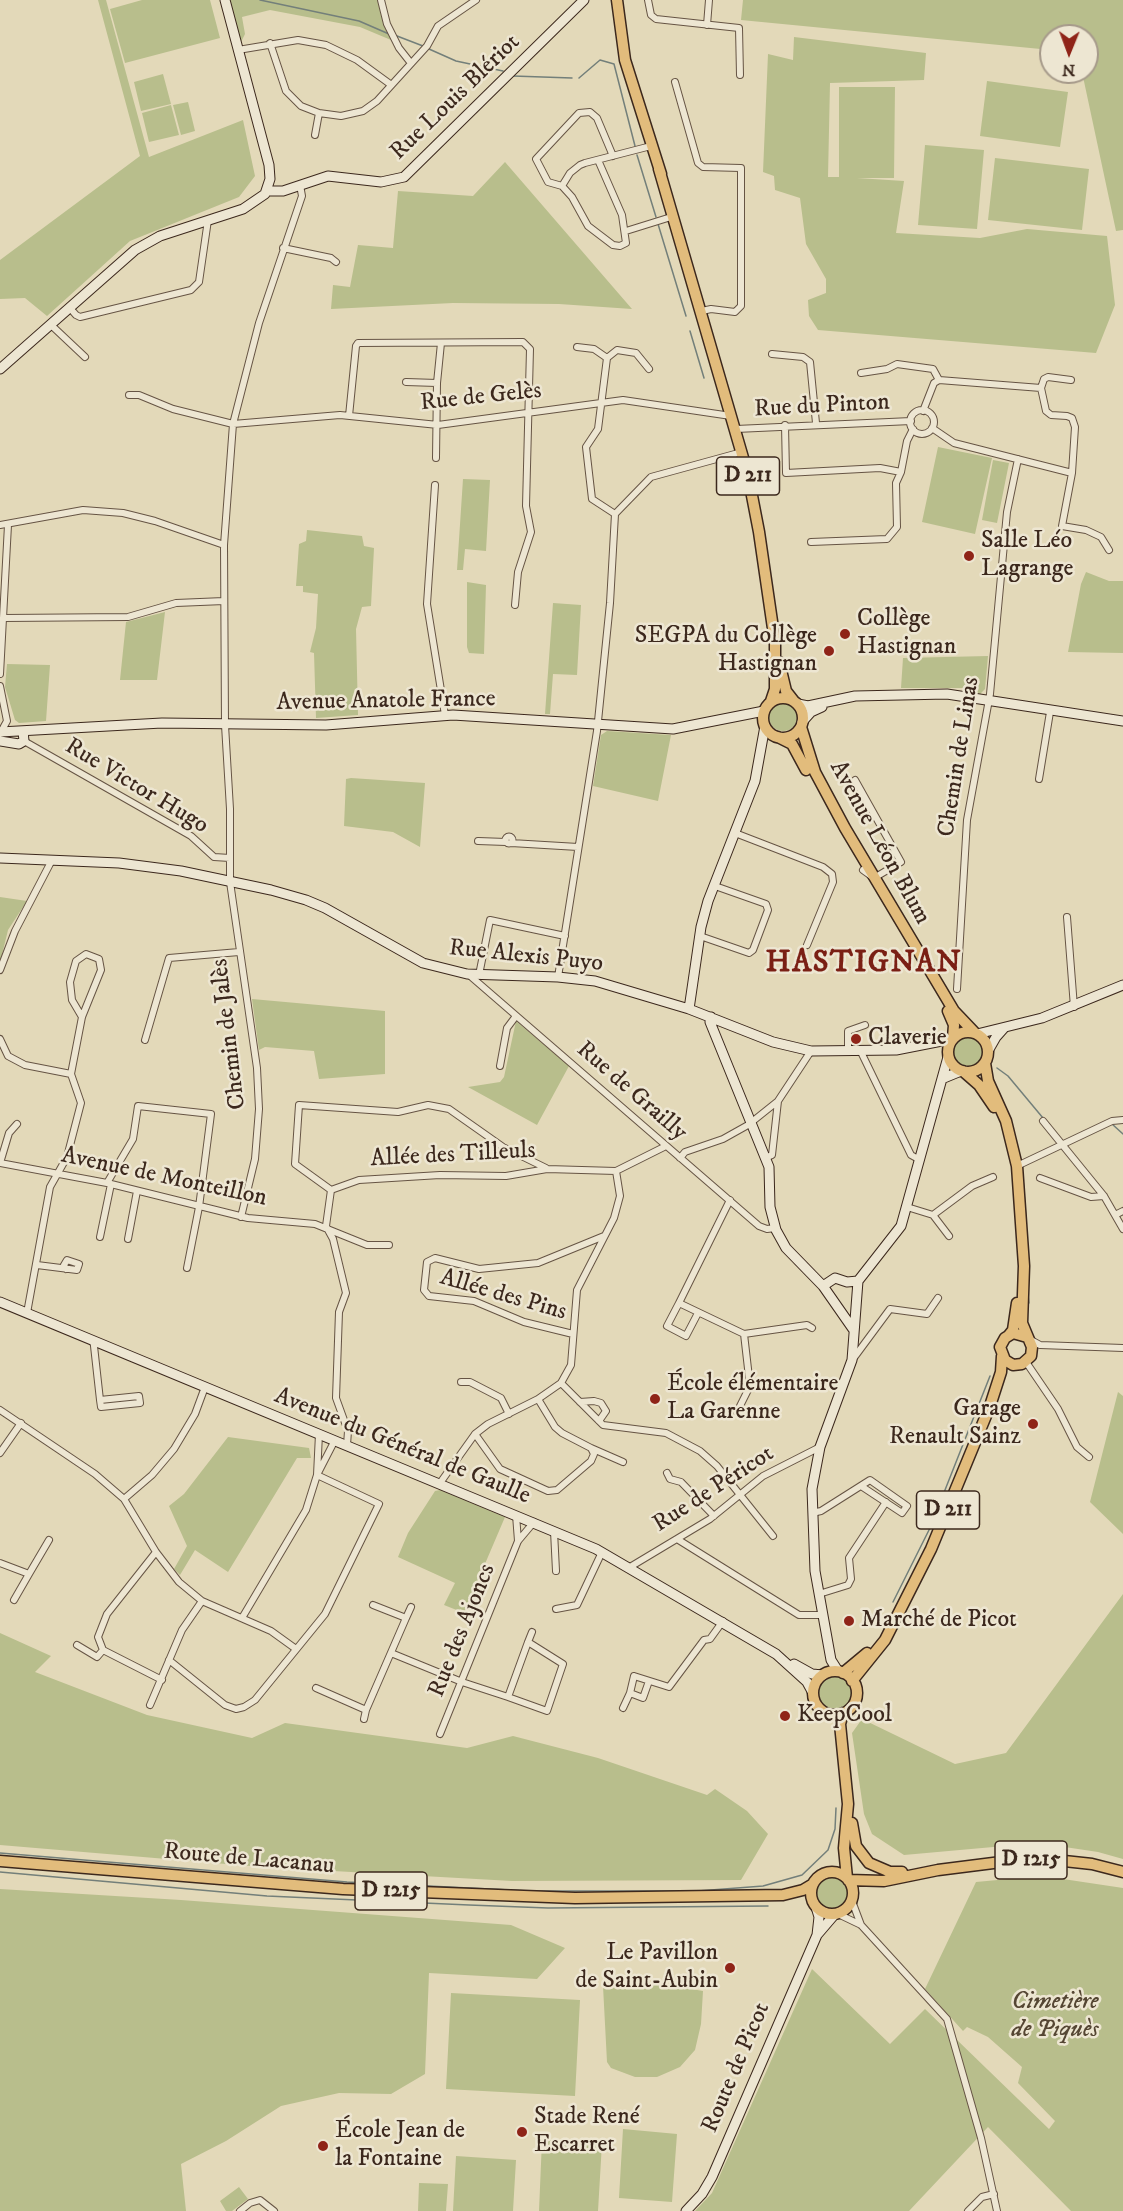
<!DOCTYPE html>
<html>
<head>
<meta charset="utf-8">
<style>
  body { margin:0 }
  #map { position:relative; width:1123px; height:2211px; overflow:hidden; background:#e3d9b9; font-family:"IM FELL DW Pica",serif }
  canvas { display:block }
  .north { position:absolute; left:1039px; top:24px; width:60px; height:60px; box-sizing:border-box; background:#ede6d2; border:2px solid #a69a8a; border-radius:50%; rotate:181deg; font-size:16px; font-weight:700; line-height:24px; text-align:center; color:#3c281d }
  .north::after { content:''; display:block; margin:auto; width:21px; height:27px; background:#8f2418; clip-path:polygon(50% 0,100% 100%,50% 72%,0 100%) }
</style>
</head>
<body>
<div id="map">
<canvas width="1123" height="2211"></canvas>
<div class="north">N</div>
</div>
<script>
const c = document.querySelector('canvas').getContext('2d');
c.lineJoin = 'round';
function fill(path, color) { c.fillStyle = color; c.fill(path, 'evenodd'); }
const poly = rows => new Path2D(rows.map(r => 'M' + r).join(''));
function trace(path, color, width, dash) { c.strokeStyle = color; c.lineWidth = width; c.lineCap = dash ? 'butt' : 'round'; c.setLineDash(dash || []); c.stroke(path); }
function label(font, color, halo, rows, align = 'center') {
  c.font = font + ' "IM FELL DW Pica",serif'; c.lineWidth = 5; c.setLineDash([]); c.textBaseline = 'middle'; c.strokeStyle = halo; c.fillStyle = color; for (const [text, x, y, turn = 0] of rows) {
    c.save(); c.translate(x, y); c.rotate((+turn || 0) * Math.PI / 180); c.textAlign = isNaN(turn) ? turn : align; if (halo) c.strokeText(text, 0, 0); c.fillText(text, 0, 0); c.restore();
  }
}
fill(poly([
  [98,0,106,0,149,157,243,120,255,176,239,197,130,241,47,316,25,298,0,299,0,260,140,156],
  [142,0,210,0,220,38,125,63,110,9],
  [229,0,378,0,391,40,360,27,270,10,242,17,245,34,240,44],
  [743,0,1123,0,1123,230,1116,231,1082,72,1087,72,1087,36,1051,36,1051,50,741,20],
  [794,37,926,53,924,80,830,83,828,177,839,177,839,87,895,87,894,178,857,178,904,181,896,233,980,238,1027,229,1107,236,1115,305,1096,353,818,330,809,316,808,300,826,293,826,279,806,244,800,198,775,190,774,176,763,172,768,54,793,60],
  [163,74,171,104,141,111,134,82],
  [987,81,1068,92,1060,147,980,136],
  [188,102,195,131,181,135,173,105],
  [171,105,179,135,149,142,142,113],
  [925,145,984,150,977,229,918,225],
  [995,158,1089,169,1082,230,988,220],
  [505,162,632,309,559,304,453,303,331,309,333,285,350,287,358,245,393,248,398,191,473,196],
  [938,447,992,458,975,534,922,522],
  [993,460,1009,463,997,523,982,520],
  [463,479,490,480,486,551,465,549,463,570,457,570],
  [307,530,362,536,364,546,374,548,371,606,362,607,356,629,358,715,316,718,314,653,310,652,316,628,318,594,303,592,303,586,296,586,299,544,306,541],
  [1086,572,1109,581,1123,581,1123,653,1068,652,1081,584],
  [467,582,486,585,484,654,469,653,467,647],
  [553,603,581,605,577,675,553,674,550,714,545,714],
  [165,612,157,680,120,680,126,622],
  [988,656,985,689,980,694,966,688,901,688,903,658],
  [7,664,50,665,46,721,19,723,15,720,5,687],
  '769 717a14 14 0 1 1 28 0a14 14 0 1 1-28 0Z',
  [607,731,671,735,658,801,593,786,601,735],
  [351,778,425,783,420,847,393,832,344,826,346,779],
  [0,897,27,901,8,930,0,963],
  [252,999,385,1011,385,1074,319,1079,314,1051,265,1047,259,1050],
  [516,1021,569,1066,537,1125,468,1087,500,1082,504,1077],
  '952 1051a16 16 0 1 1 32 0a16 16 0 1 1-32 0Z',
  [1118,1392,1123,1396,1123,1534,1090,1502],
  [228,1437,309,1448,311,1458,297,1458,228,1572,195,1550,180,1575,174,1569,187,1546,169,1506,184,1494],
  [440,1490,505,1517,464,1613,444,1605,455,1583,398,1557,408,1533,435,1491],
  [1123,1594,1123,1859,1098,1852,1038,1843,904,1855,872,1834,864,1814,852,1733,862,1719,955,1764,1006,1753],
  [0,1633,51,1656,35,1672,147,1715,252,1738,285,1723,467,1748,513,1736,598,1758,707,1795,715,1789,747,1811,768,1834,741,1880,512,1881,262,1867,0,1845],
  '819 1693a16 16 0 1 1 32 0a16 16 0 1 1-32 0Z',
  [832,1876,847,1884,850,1895,843,1908,834,1908,831,1911,819,1905,815,1895,822,1880],
  [1019,1878,1063,1879,1123,1888,1123,2211,1071,2211,988,2127,909,2211,695,2211,712,2193,812,1969,890,2044,925,2009,1049,2129,1055,2121,1018,2083,1022,2067,988,2037,967,2027,963,2031,925,1989,976,1882],
  [0,1889,181,1900,511,1925,565,1948,537,1979,429,1973,425,2074,391,2094,339,2093,281,2106,226,2141,181,2164,186,2211,0,2211],
  [616,1976,703,1991,701,2024,695,2050,680,2067,657,2077,635,2077,611,2068,607,2062,603,1986],
  [451,1993,580,2000,575,2096,446,2089],
  [623,2129,677,2134,672,2202,619,2198],
  [542,2140,602,2143,598,2211,539,2211],
  [456,2156,516,2160,513,2211,453,2211],
  [419,2183,448,2184,446,2211,418,2211],
  [239,2187,248,2199,232,2211,226,2211,220,2201]
]), '#b8be8c');
trace(poly([
  [260,0,359,21,389,34],
  [397,36,423,46],
  [429,49,456,61,503,71],
  [513,76,572,78],
  [579,78,600,60,614,64,635,146],
  [637,155,656,217],
  [658,224,686,316],
  [690,331,704,378],
  [997,1068,1008,1076,1043,1118],
  [1112,1124,1123,1134],
  [1023,1179,1026,1219],
  [1028,1295,1029,1303],
  [893,1602,930,1528,990,1376],
  [0,1853,347,1882,530,1891,694,1891],
  [0,1872,267,1896,469,1905,548,1908,768,1906],
  [698,1891,763,1886,802,1875,828,1850,835,1829,836,1808]
]), '#737f7a', 1.5);
const street = poly([
  [381,0,387,24,399,48,410,62],
  [648,0,651,15,656,19,739,28,740,75],
  [707,25,709,0],
  [270,43,286,91,301,106,319,113,341,116,363,111,377,101,427,46,438,26,476,0],
  [238,50,298,40,326,45,357,60,390,84],
  [675,82,698,163,703,167,741,168,741,306,735,312,711,309,702,311],
  [315,135,319,113],
  [598,160,622,215,626,243,620,246,613,245,588,226,572,197,562,186,570,173,580,165,585,163,651,146],
  [562,186,548,182,536,159,579,113,590,112,597,118,613,156],
  [626,231,671,217],
  [283,248,331,258,336,262],
  [69,307,76,315,80,317,191,290,199,282,208,220],
  [50,324,85,357],
  [577,347,594,349,607,358],
  [772,354,803,357,810,362,816,423],
  [861,373,887,369,897,364,933,369,939,380,934,383,923,411],
  [939,380,1041,388,1046,411,1051,415,1067,416,1072,418,1075,427,1072,473,1062,526,1086,530,1101,537,1109,550],
  [406,382,437,383],
  [1041,388,1044,379,1048,377,1071,380],
  [129,395,139,395,173,409,233,424,340,415,438,425,623,400,731,416],
  '910 422a12 12 0 1 1 24 0a12 12 0 1 1-24 0Z',
  [349,416,356,346,358,343,523,342,530,349,526,506,531,532,518,572,515,605],
  [785,425,786,473,880,468,901,472,907,441,913,429],
  [932,428,954,443,1072,473],
  [736,429,911,421],
  [436,458,437,383,441,343],
  [435,485,427,604,445,715],
  [615,514,592,499,586,447,598,429,607,358,617,350,636,353,649,369],
  [0,525,83,510,123,513,155,521,224,545],
  [811,542,887,539,897,527,896,483,901,472],
  [4,618,128,617,176,603,224,601],
  [0,674,8,525],
  [0,686,7,721,2,730],
  [24,741,191,836,214,857,230,858],
  [1039,779,1050,712],
  [855,780,901,862,874,878,863,870],
  [735,833,823,867,832,874,833,882,807,945],
  '505.5 840a3.5 3.5 0 1 1 7 0a3.5 3.5 0 1 1-7 0Z',
  [478,841,506,842],
  [511,843,578,847],
  [1067,917,1074,1007],
  [700,936,749,953,753,950,768,910,766,904,715,886],
  [0,970,15,931,52,860],
  [468,974,759,1226,767,1229,775,1228],
  [479,975,490,920,565,936],
  [558,977,597,731,610,603,615,514,651,477,742,452],
  [957,989,967,820,990,694,1007,512,1018,459],
  [0,1039,8,1056,25,1065,71,1074,81,1103,67,1157,50,1187,27,1313],
  [145,1040,169,958,239,952],
  [848,1052,848,1031,865,1025],
  [861,1052,911,1155,920,1160],
  [500,1066,507,1028,516,1016],
  [71,1074,82,1017,101,970,99,959,86,954,76,961,70,982,72,1000,82,1017],
  [1043,1121,1104,1196,1123,1229],
  [680,1158,685,1152,723,1139,748,1125,778,1101],
  [765,1158,772,1155,778,1101,811,1051],
  [0,1163,107,1183,248,1218,315,1224,367,1245,389,1245],
  [0,1163,9,1133,17,1124],
  [1017,1166,1112,1121,1123,1120],
  [1040,1178,1091,1197,1104,1196],
  [107,1183,133,1139,138,1106,211,1114,199,1207,187,1268],
  [331,1190,295,1164,299,1105,398,1112,428,1105,449,1109,503,1147,546,1168],
  [730,1200,679,1303,744,1334,750,1386,737,1412],
  [907,1207,933,1215,949,1236],
  [933,1215,972,1186,993,1177],
  [1115,1215,1123,1211],
  [241,1217,255,1159,259,1109,257,1068,230,882,230,809,225,725,224,545,233,424,259,323,302,196,300,185],
  [326,1226,331,1190,359,1180,440,1175,506,1176,547,1169,616,1171,664,1147],
  [327,1228,333,1239,346,1293,339,1312,336,1398,348,1431,347,1445],
  [100,1237,111,1184],
  [128,1239,137,1191],
  [37,1265,77,1270,79,1264,67,1260,64,1265,66,1269],
  [679,1303,667,1326,686,1336,698,1313],
  [573,1334,524,1322,474,1301,429,1296,424,1290,427,1262,435,1258,479,1269,538,1263,604,1236],
  [744,1334,807,1325,812,1328],
  [1029,1339,1040,1345,1123,1348],
  [93,1340,94,1346,100,1400,101,1407,140,1403,139,1396,100,1400],
  [853,1359,890,1309,927,1314,938,1298],
  [1026,1362,1058,1409,1077,1447,1089,1457],
  [461,1382,470,1382,501,1398,509,1414],
  [561,1383,603,1425,666,1433,700,1451,717,1466,773,1536],
  [205,1387,195,1414,174,1449,152,1475,124,1499,156,1552,179,1582,202,1601,271,1631,296,1649],
  [580,1402,594,1401,601,1403,606,1411,599,1421],
  [0,1410,95,1474,124,1499],
  [475,1434,500,1469,548,1491,557,1490,591,1461,594,1454,591,1448,562,1433,555,1427,538,1399],
  [591,1448,623,1462],
  [0,1453,21,1423],
  [667,1473,670,1479,681,1482,714,1516],
  [317,1475,319,1434],
  [440,1483,475,1434,488,1424,538,1399,561,1383,571,1365,577,1290,614,1218,620,1196,616,1171],
  [812,1513,821,1511,870,1480,907,1506,902,1513,861,1486],
  [516,1515,518,1541],
  [554,1531,556,1571],
  [677,1539,799,1615,822,1615],
  [156,1552,107,1614,98,1637,103,1650,162,1680],
  [0,1563,29,1574,49,1540],
  [630,1567,710,1519,763,1476,820,1447],
  [819,1594,848,1585,851,1579,849,1558,886,1502],
  [14,1600,29,1574],
  [556,1609,577,1605,602,1552],
  [242,1618,306,1510,317,1475,335,1440],
  [406,1618,411,1607],
  [528,1642,532,1632],
  [77,1645,97,1657,103,1650],
  [391,1653,462,1682,508,1697,547,1711,563,1664,528,1642,508,1697],
  [169,1660,225,1705,236,1709,244,1707,255,1700,325,1614,379,1504,317,1475],
  [649,1681,643,1698,630,1693,634,1676,669,1687,704,1640,710,1639,723,1621],
  [316,1688,366,1710,406,1618,373,1605],
  [150,1705,182,1630,202,1601],
  [623,1708,630,1693],
  [364,1719,366,1710],
  [440,1734,518,1541,534,1522],
  [852,1901,861,1925],
  [838,1914,861,1925,947,2019,981,2138,997,2211],
  [240,2211,250,2203,260,2200,274,2211],
  [968,2211,982,2197,994,2194]
]);
const secondary = poly([
  [267,191,283,191,328,176,381,182,404,177,584,0],
  [0,369,135,250,160,236,243,209,265,194,270,179,269,165,225,0],
  [798,704,808,706,855,696,947,694,1123,721],
  [802,722,811,712,822,707],
  [0,732,162,723,326,725,453,715,673,729,764,711],
  [0,741,19,744,24,741,23,731],
  [0,858,119,863,181,871,271,890,306,900,325,908,423,963,467,974,558,977,595,981,689,1009,773,1042,811,1051,896,1050,952,1039],
  [689,1009,701,927,708,901,755,781,765,726],
  [711,1017,710,1022,769,1167,770,1207,776,1230,786,1248,823,1286,853,1329],
  [977,1034,1042,1018,1123,985],
  [988,1051,996,1037,1004,1028],
  [944,1078,961,1071],
  [823,1286,835,1278,847,1282,858,1281],
  [0,1302,596,1549,776,1654,807,1682,813,1693],
  [794,1664,812,1674,823,1675],
  [838,1671,831,1660,815,1571,812,1489,820,1447,852,1360,858,1281,901,1226,948,1057],
  [816,1907,819,1917,817,1935],
  [686,2211,702,2194,712,2177,817,1935,835,1914]
]);
const primary = poly([
  [617,0,625,60,661,174],
  [659,169,748,475,759,532,775,642,775,689,771,701],
  [779,662,786,691,793,700],
  '763 718a20 20 0 1 1 40 0a20 20 0 1 1-40 0Z',
  [801,727,815,772,845,828,954,1011,974,1032],
  [778,737,792,744,806,770],
  [948,1011,954,1025,953,1038],
  '948 1052a20 20 0 1 1 40 0a20 20 0 1 1-40 0Z',
  [985,1063,988,1081,1006,1121,1017,1166,1024,1266,1022,1323,1032,1347,1031,1356,1022,1364,1013,1365,1005,1360,1000,1347,1005,1338,1013,1333,1027,1337],
  [963,1071,979,1085,994,1107],
  [1009,1335,1013,1330,1017,1303],
  '813 1693a22 22 0 1 1 44 0a22 22 0 1 1-44 0Z',
  [843,1673,867,1653],
  [852,1681,885,1640,931,1549,990,1406,1001,1372,1002,1356],
  [843,1713,840,1724,848,1804,844,1848,847,1878],
  [852,1823,856,1846,869,1863,890,1872,902,1872],
  [0,1861,343,1889,575,1898,783,1895,803,1890,813,1884],
  '811 1893a21 21 0 1 1 42 0a21 21 0 1 1-42 0Z',
  [848,1880,884,1881,938,1870,1017,1860,1055,1860,1092,1864,1123,1872]
]);
trace(street, '#665444', 8);
trace(secondary, '#3c281d', 11);
trace(primary, '#3c281d', 13);
trace(street, '#ede6d2', 6);
trace(secondary, '#ede6d2', 9);
trace(primary, '#e2bc7c', 10);
for (const [x, y, r, color] of [
  [969,556,6,"#8f2418"],
  [845,634,6,"#8f2418"],
  [829,651,6,"#8f2418"],
  [856,1039,6,"#8f2418"],
  [655,1399,6,"#8f2418"],
  [1033,1424,6,"#8f2418"],
  [849,1621,6,"#8f2418"],
  [785,1716,6,"#8f2418"],
  [730,1968,6,"#8f2418"],
  [522,2132,6,"#8f2418"],
  [323,2146,6,"#8f2418"]
]) { const dot = new Path2D(); dot.arc(x, y, r, 0, 2 * Math.PI); c.fillStyle = color; c.fill(dot); trace(dot, '#ede6d2', 2); }
for (const [x, y, w] of [
  [748,476,63],
  [948,1510,63],
  [1031,1860,72],
  [391,1891,72]
]) { const box = new Path2D(); box.roundRect(x - w / 2, y - 19, w, 38, 4.5); c.fillStyle = '#ede6d2'; c.fill(box); trace(box, '#3c281d', 1.5); }
label('bold 22px', '#3c281d', null, [
  ["D 211",748,476],
  ["D 211",948,1510],
  ["D 1215",1031,1860],
  ["D 1215",391,1891]
]);
label('24px', '#3c281d', '#ede6d2', [
  ["Rue Louis Blériot",456,98,-44],
  ["Rue de Gelès",481,398,-6],
  ["Rue du Pinton",822,407,-3],
  ["Avenue Anatole France",386,702,-1],
  ["Chemin de Linas",960,757,-81],
  ["Rue Victor Hugo",136,787,31],
  ["Avenue Léon Blum",879,843,61],
  ["Rue Alexis Puyo",526,957,6],
  ["Chemin de Jalès",230,1034,-97],
  ["Rue de Grailly",631,1092,41],
  ["Allée des Tilleuls",453,1156,-3],
  ["Avenue de Monteillon",164,1178,12],
  ["Allée des Pins",503,1296,16],
  ["Avenue du Général de Gaulle",402,1447,22],
  ["Rue de Péricot",714,1490,-33],
  ["Rue des Ajoncs",463,1631,-68],
  ["Route de Lacanau",249,1860,5],
  ["Route de Picot",737,2068,-67]
]);
label('24px', '#3c281d', '#ede6d2', [
  ["Salle Léo",981,542],
  ["Lagrange",981,570],
  ["Collège",857,620],
  ["Hastignan",857,648],
  ["SEGPA du Collège",817,637,"right"],
  ["Hastignan",817,665,"right"],
  ["Claverie",868,1039],
  ["École élémentaire",667,1385],
  ["La Garenne",667,1413],
  ["Garage",1021,1410,"right"],
  ["Renault Sainz",1021,1438,"right"],
  ["Marché de Picot",861,1621],
  ["KeepCool",797,1716],
  ["Le Pavillon",718,1954,"right"],
  ["de Saint-Aubin",718,1982,"right"],
  ["Stade René",534,2118],
  ["Escarret",534,2146],
  ["École Jean de",335,2132],
  ["la Fontaine",335,2160]
], 'left');
label('italic 24px', '#554633', '#ede6d2', [
  ["Cimetière",1055,2003],
  ["de Piquès",1055,2031]
]);
c.letterSpacing = '1.5px';
label('bold 30px', '#7a1f14', '#ede6d2', [
  ["HASTIGNAN",864,965]
]);
c.letterSpacing = '0px';
</script>
</body>
</html>
